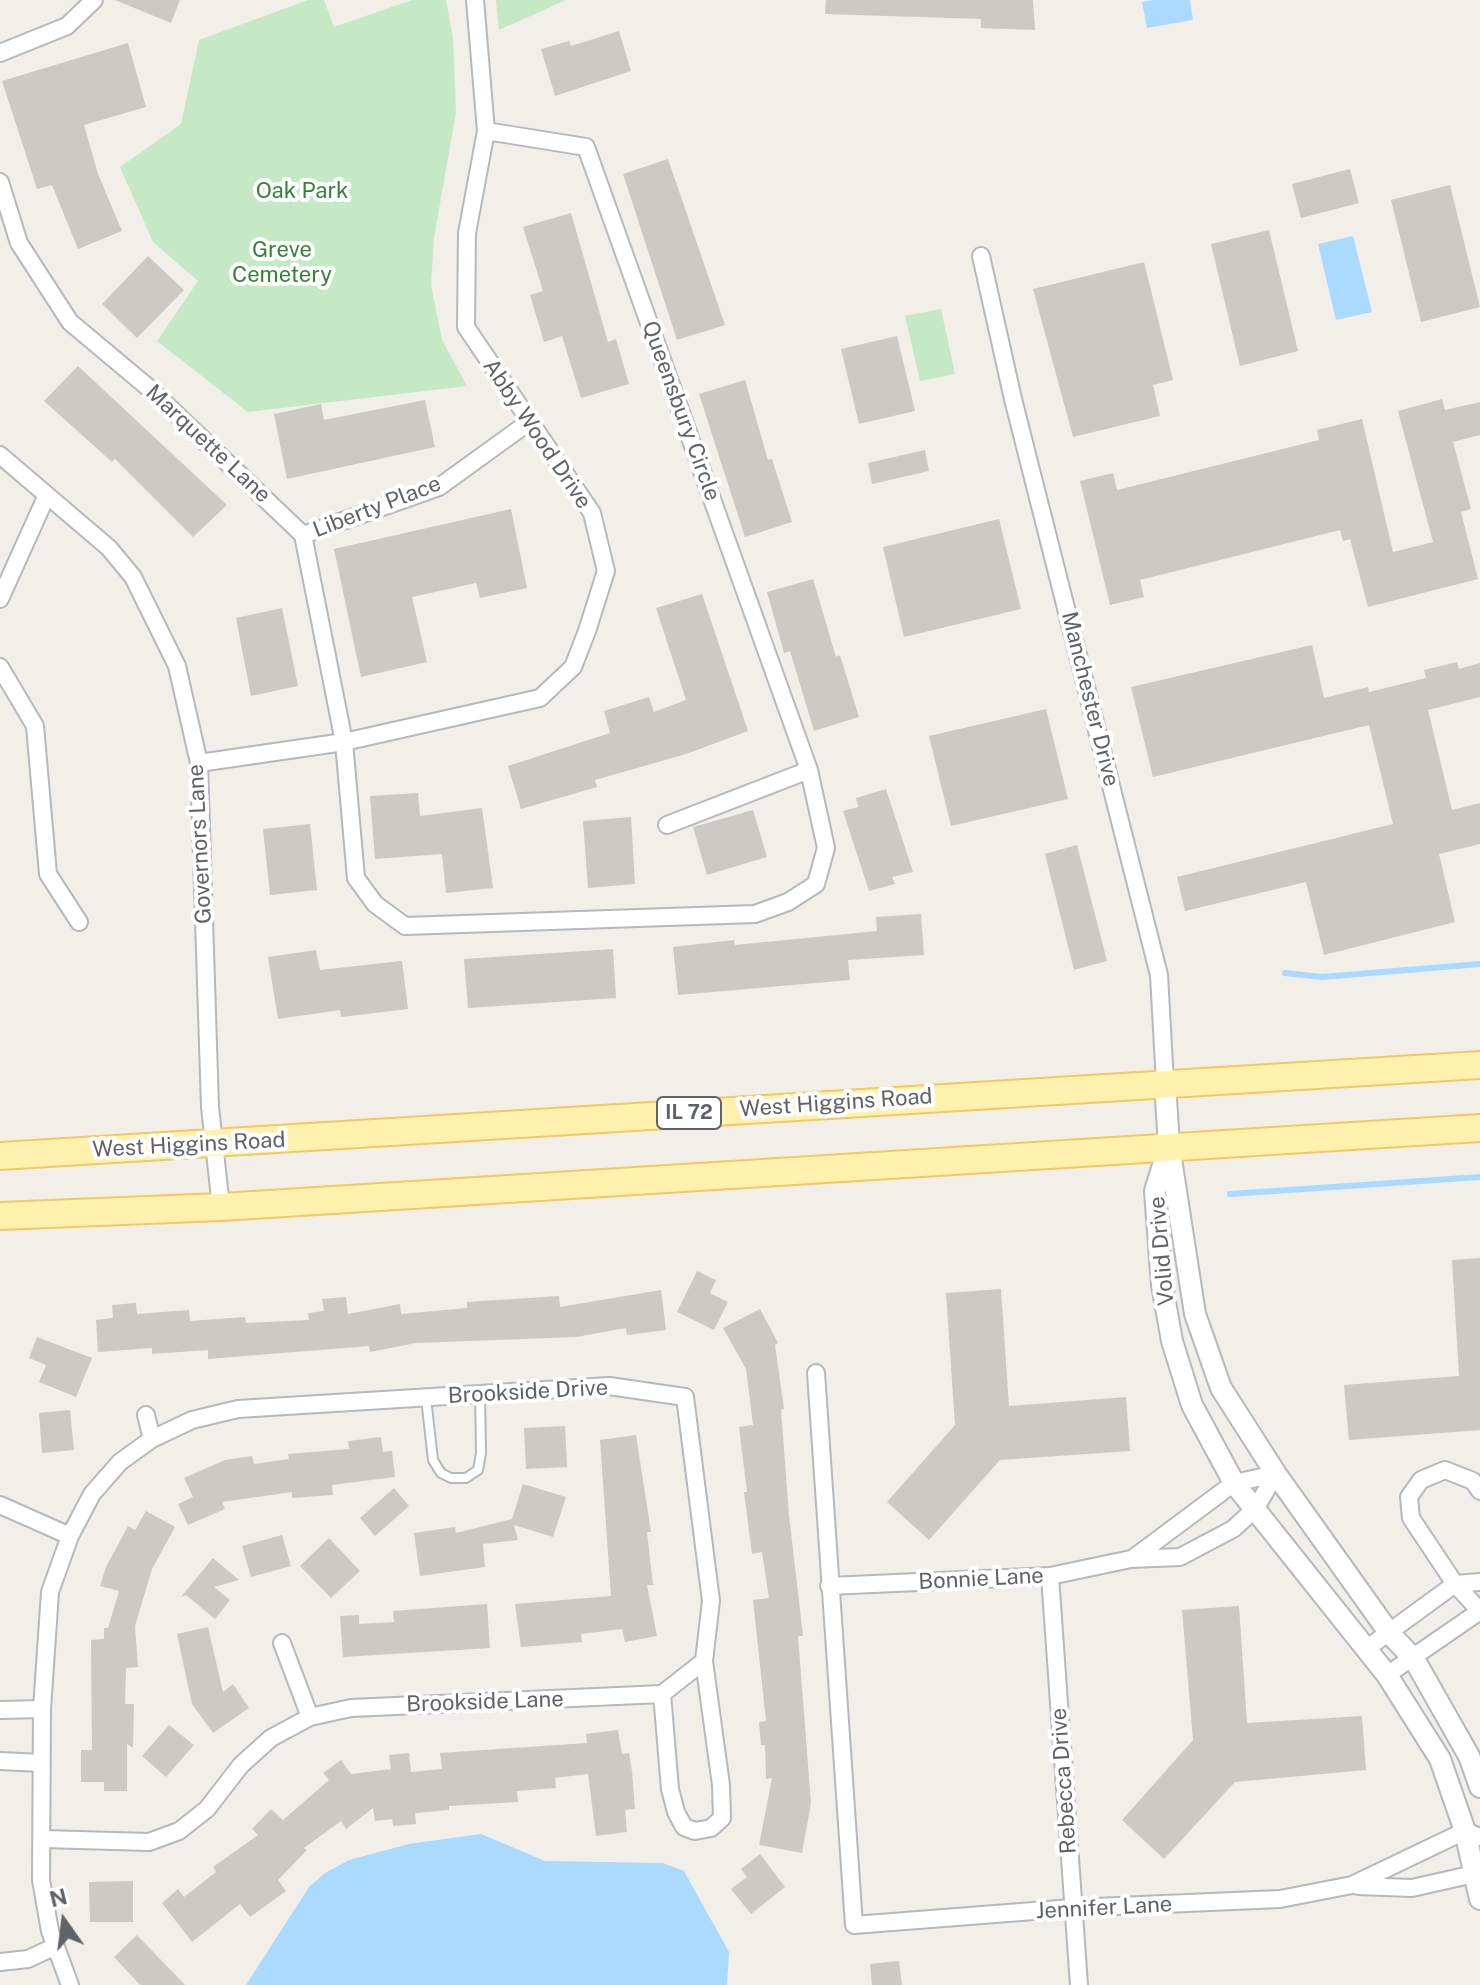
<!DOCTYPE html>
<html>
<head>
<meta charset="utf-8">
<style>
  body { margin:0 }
  #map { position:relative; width:1480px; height:1985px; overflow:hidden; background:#f1efe8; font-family:"Public Sans",sans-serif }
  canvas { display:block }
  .north { position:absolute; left:24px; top:1881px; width:80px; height:80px; -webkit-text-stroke:6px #fff; paint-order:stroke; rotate:346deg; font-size:22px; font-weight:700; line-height:32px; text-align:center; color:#5f6368 }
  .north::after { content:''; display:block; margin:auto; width:28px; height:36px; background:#5f6368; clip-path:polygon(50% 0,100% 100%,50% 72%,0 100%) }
</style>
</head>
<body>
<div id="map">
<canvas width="1480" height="1985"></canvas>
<div class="north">N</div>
</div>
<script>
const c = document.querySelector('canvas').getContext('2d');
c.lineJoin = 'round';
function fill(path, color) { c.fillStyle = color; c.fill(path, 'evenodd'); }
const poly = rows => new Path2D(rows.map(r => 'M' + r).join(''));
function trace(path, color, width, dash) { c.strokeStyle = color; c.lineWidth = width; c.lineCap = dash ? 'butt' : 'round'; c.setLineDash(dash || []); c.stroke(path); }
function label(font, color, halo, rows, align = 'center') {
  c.font = font + ' "Public Sans",sans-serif'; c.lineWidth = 8; c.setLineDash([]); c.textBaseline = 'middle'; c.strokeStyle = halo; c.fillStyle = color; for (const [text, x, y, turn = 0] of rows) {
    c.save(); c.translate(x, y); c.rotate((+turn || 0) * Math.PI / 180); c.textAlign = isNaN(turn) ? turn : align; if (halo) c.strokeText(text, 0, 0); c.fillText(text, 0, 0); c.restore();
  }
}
fill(poly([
  [308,0,324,0,334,27,412,0,446,0,453,39,456,112,434,238,431,285,442,340,467,386,248,412,157,341,198,281,153,242,120,167,181,124,199,40],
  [496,0,566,0,499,30],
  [941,309,955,374,920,381,905,316]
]), '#c5e8c5');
fill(poly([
  [1154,0,1190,0,1193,20,1147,28,1142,2],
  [1353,236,1372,312,1336,320,1318,244],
  [481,1834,545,1861,663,1863,684,1871,729,1952,727,1985,246,1985,309,1887,325,1873,349,1860,409,1844]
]), '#aadaff');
trace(poly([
  [1285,973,1322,977,1480,964],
  [1230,1194,1480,1177]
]), '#aadaff', 6);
fill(poly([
  [115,0,180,0,171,23],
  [826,0,1033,0,1035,30,981,28,981,19,825,14],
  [619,31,631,71,555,96,541,49,569,41,571,46],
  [128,43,146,107,84,125,98,174,122,231,78,249,52,185,37,189,2,81],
  [668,159,725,325,677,340,623,174],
  [1350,169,1359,203,1301,218,1292,184],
  [1450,185,1480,307,1421,322,1391,200],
  [571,213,608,342,616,339,629,384,581,398,562,336,544,342,530,295,543,291,523,227],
  [1269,230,1298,351,1240,366,1211,244],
  [148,256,184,290,137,338,102,304],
  [1144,262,1173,380,1153,385,1160,416,1073,437,1033,289],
  [897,336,915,411,859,424,841,349],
  [78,366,227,505,193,537,115,459,112,462,44,401],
  [745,380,768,460,772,459,792,522,745,537,699,394],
  [1442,399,1445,410,1480,402,1480,435,1453,442,1471,509,1461,512,1478,579,1368,607,1350,539,1343,541,1340,530,1140,580,1144,597,1110,605,1080,481,1113,473,1117,490,1319,440,1317,430,1362,419,1393,552,1433,542,1398,411],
  [425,400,435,447,287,479,274,414,321,404,324,420],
  [925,450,929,471,872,484,868,463],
  [511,509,527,588,480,598,476,583,412,597,427,662,361,677,334,549],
  [999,519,1021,609,904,637,883,547],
  [813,579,836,657,840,655,859,717,814,731,790,651,784,653,767,592],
  [702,594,748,731,686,754,595,780,597,787,521,809,508,766,610,733,604,711,649,697,654,712,686,700,656,608],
  [282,608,298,686,251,696,236,618],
  [1312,645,1324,698,1368,687,1369,692,1426,678,1424,670,1457,662,1459,669,1480,663,1480,697,1428,710,1452,810,1480,803,1480,844,1439,854,1455,922,1324,955,1306,882,1185,911,1177,877,1393,824,1369,725,1153,777,1131,687],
  [1046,709,1068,799,951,826,929,736],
  [886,789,913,872,892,877,895,884,869,891,843,811,858,807,856,798],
  [418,793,420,816,482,808,493,888,446,893,442,854,375,859,370,796],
  [753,810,767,857,707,875,693,827],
  [631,817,635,884,588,888,583,821],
  [310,824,317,890,270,895,263,829],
  [1077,845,1107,961,1074,970,1045,854],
  [921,914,924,955,848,960,850,980,678,995,673,947,734,940,735,945,877,931,876,917],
  [613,949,616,998,468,1008,464,959],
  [316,950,320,970,402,961,408,1009,341,1017,340,1010,278,1019,268,957],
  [1480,1258,1480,1430,1349,1440,1344,1385,1459,1376,1452,1260],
  [697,1271,716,1280,710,1293,728,1302,714,1330,677,1312],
  [1001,1289,1009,1406,1126,1397,1130,1451,1000,1460,929,1540,887,1502,955,1425,946,1293],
  [661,1290,666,1330,627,1335,626,1328,576,1337,416,1343,370,1352,369,1346,208,1359,208,1350,152,1354,152,1348,98,1352,96,1320,113,1318,112,1305,136,1303,137,1314,189,1310,190,1321,245,1317,246,1323,309,1320,308,1313,324,1311,322,1299,346,1297,348,1314,400,1304,401,1314,467,1308,467,1302,559,1296,560,1307],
  [760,1309,778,1343,775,1345,784,1409,781,1410,789,1515,803,1636,798,1636,811,1803,802,1853,759,1845,772,1778,766,1779,765,1745,761,1745,759,1722,766,1721,753,1600,769,1598,762,1552,752,1554,744,1492,747,1492,739,1427,753,1425,746,1369,723,1328],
  [37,1337,92,1358,76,1397,39,1382,46,1365,29,1358],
  [70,1410,74,1450,42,1453,39,1413],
  [565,1426,567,1467,526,1469,524,1428],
  [636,1435,651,1532,647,1532,653,1585,647,1585,657,1636,625,1642,622,1629,581,1634,582,1642,521,1647,515,1604,611,1596,600,1440],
  [381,1437,383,1452,392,1451,395,1477,332,1485,333,1495,292,1498,292,1492,222,1502,225,1509,188,1525,178,1504,193,1497,184,1478,225,1460,252,1456,254,1464,289,1459,288,1454,349,1449,348,1441],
  [523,1484,566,1497,553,1537,514,1525,518,1540,483,1544,485,1567,420,1576,414,1533,455,1527,456,1533,512,1519],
  [394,1488,409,1506,375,1536,360,1518],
  [146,1511,175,1527,152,1569,135,1626,138,1667,126,1668,125,1704,134,1704,133,1748,127,1744,127,1791,104,1791,104,1782,81,1782,81,1750,92,1750,91,1640,104,1639,104,1628,108,1628,119,1591,100,1586,106,1567,128,1526,135,1530],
  [282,1535,291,1566,251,1577,242,1546],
  [329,1538,360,1571,331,1598,300,1566],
  [213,1558,239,1580,214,1587,230,1600,215,1619,186,1595,181,1597],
  [487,1604,490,1648,343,1657,340,1616,359,1615,359,1624,394,1622,393,1611],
  [1239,1606,1247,1723,1362,1716,1366,1770,1235,1782,1164,1859,1122,1820,1193,1740,1182,1610],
  [208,1627,223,1692,233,1684,249,1708,213,1733,192,1704,177,1634],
  [169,1725,194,1745,166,1777,142,1756],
  [618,1730,622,1754,629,1753,632,1771,635,1809,625,1810,627,1832,596,1836,588,1774,555,1778,556,1788,517,1791,518,1802,449,1806,449,1810,415,1813,416,1824,393,1826,392,1819,375,1821,373,1808,346,1829,341,1821,304,1848,307,1850,278,1880,286,1891,250,1917,240,1904,192,1942,162,1903,178,1889,184,1897,216,1872,213,1867,258,1835,252,1829,271,1809,283,1820,329,1780,323,1773,341,1760,351,1774,391,1769,389,1755,409,1753,411,1772,442,1769,440,1753,587,1743,586,1734],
  [760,1854,785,1887,751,1914,731,1889,747,1877,741,1869],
  [133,1881,133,1922,90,1922,89,1882],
  [137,1935,185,1985,140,1985,114,1957],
  [899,1961,902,1985,872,1985,870,1964]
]), '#cccac5');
const service = poly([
  [426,1398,433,1460,441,1473,451,1478,466,1478,478,1470,481,1453,480,1393]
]);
const minor = poly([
  [0,53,67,26,94,0],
  [0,182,19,243,70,322,150,389,303,535,344,742,356,878,375,904,405,926,755,914,788,902,816,884,826,848,809,770,586,147,486,131],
  [981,256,1013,399,1159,975,1165,1083],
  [0,455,109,548,133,577,177,666,199,763,210,1107,221,1207],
  [303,535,439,487,529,422],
  [0,599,46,497],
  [0,667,35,726,48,874,79,922],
  [199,763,344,742,540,698,573,667,587,631,606,571,592,513,466,327,467,233,486,131,475,0],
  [667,825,809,770],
  [816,1373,854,1925,1072,1908,1280,1899,1352,1885,1465,1831,1480,1837],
  [146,1415,152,1439,192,1420,238,1409,609,1386,685,1397,711,1601,704,1661,662,1694],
  [1480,1491,1473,1481,1445,1470,1421,1480,1409,1497,1411,1518,1455,1584,1480,1611],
  [0,1505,70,1536],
  [1132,1559,1234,1483,1276,1474],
  [1050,1576,1079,1985],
  [829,1586,1050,1576,1131,1559,1180,1557,1233,1529,1255,1509,1276,1474],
  [282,1643,310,1717],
  [1366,1649,1455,1584,1480,1582],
  [1387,1675,1480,1611],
  [662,1694,670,1789,676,1812,684,1827,695,1831,711,1828,722,1818,721,1785,704,1661],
  [0,1710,42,1709],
  [0,1761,41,1763],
  [43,1839,149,1842,179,1831,207,1809,241,1765,271,1738,310,1717,351,1708,662,1694],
  [1358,1886,1412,1888,1474,1874,1480,1869],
  [0,1962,28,1959,56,1946],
  [70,1985,50,1931,41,1880,42,1709,50,1592,70,1536,92,1494,120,1462,152,1439]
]);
const tertiary = poly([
  [1165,1083,1169,1146,1195,1314,1221,1388,1276,1474,1390,1634,1414,1659,1469,1756,1480,1787],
  [1169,1146,1155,1191,1162,1285,1172,1341,1192,1405,1234,1483,1387,1675,1440,1759,1465,1831,1480,1899]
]);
const primary = poly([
  [0,1156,1480,1065],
  [0,1216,221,1207,1480,1128]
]);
trace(service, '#b5b8bc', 12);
trace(minor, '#b5b8bc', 20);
trace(tertiary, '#b5b8bc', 24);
trace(primary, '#f2c960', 30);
trace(service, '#fff', 8);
trace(minor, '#fff', 16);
trace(tertiary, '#fff', 20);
trace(primary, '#fff2af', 26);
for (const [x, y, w] of [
  [689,1113,64]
]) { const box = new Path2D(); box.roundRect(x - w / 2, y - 16, w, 32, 6); c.fillStyle = '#fff'; c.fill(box); trace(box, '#5f6368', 2); }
label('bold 20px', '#5f6368', null, [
  ["IL 72",689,1113]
]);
label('22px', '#348238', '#fff', [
  ["Oak Park",302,191],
  ["Greve",282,250],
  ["Cemetery",282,275]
]);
label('22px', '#5f6368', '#fff', [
  ["Queensbury Circle",681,411,70],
  ["Abby Wood Drive",537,434,56],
  ["Marquette Lane",208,444,43],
  ["Liberty Place",377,507,-21],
  ["Manchester Drive",1090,699,76],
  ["Governors Lane",200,844,-93],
  ["West Higgins Road",836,1103,-4],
  ["West Higgins Road",189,1145,-3],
  ["Volid Drive",1162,1251,-95],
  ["Brookside Drive",528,1392,-3],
  ["Bonnie Lane",981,1579,-3],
  ["Brookside Lane",485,1702,-2],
  ["Rebecca Drive",1064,1781,-94],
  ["Jennifer Lane",1104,1908,-3]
]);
</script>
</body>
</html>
